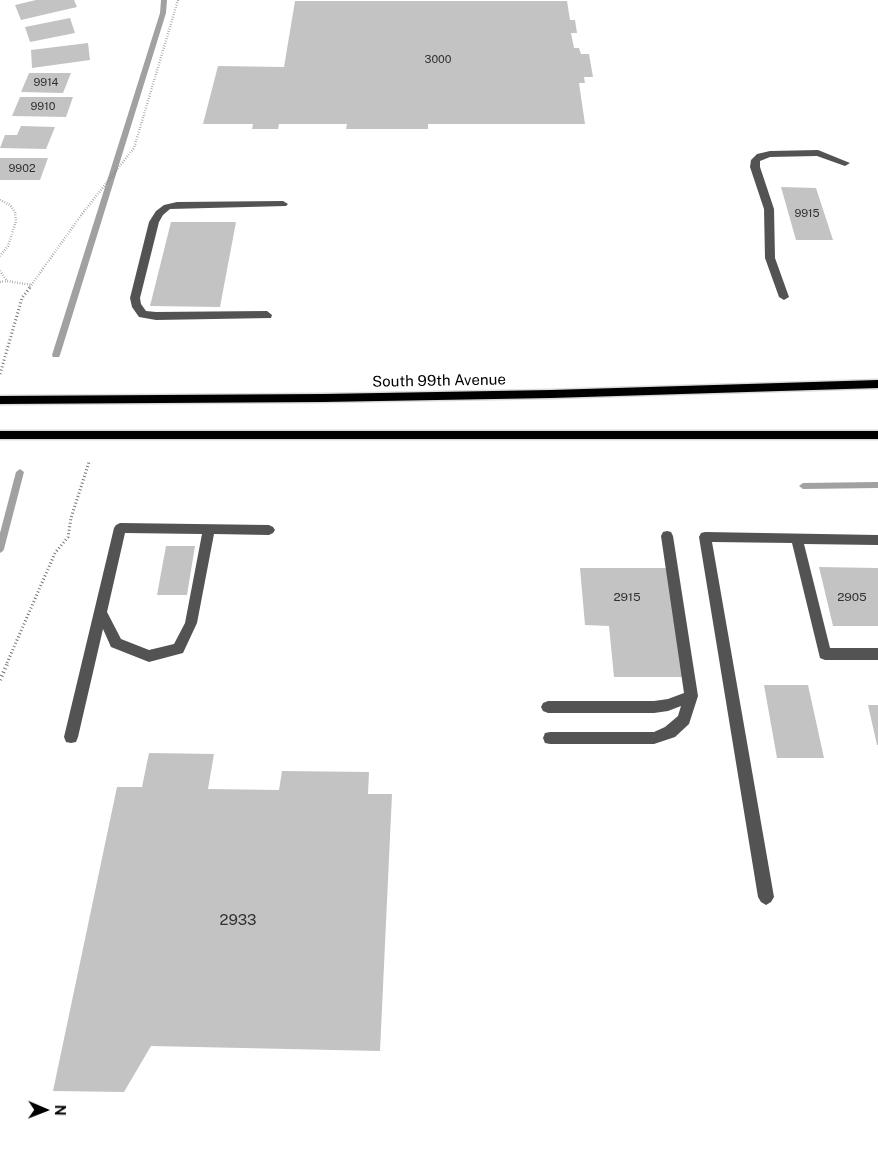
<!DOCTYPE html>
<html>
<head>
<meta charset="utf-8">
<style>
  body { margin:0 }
  #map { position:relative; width:878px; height:1155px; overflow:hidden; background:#fff; font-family:"Public Sans",sans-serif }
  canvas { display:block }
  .north { position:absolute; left:20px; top:1085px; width:50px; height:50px; -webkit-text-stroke:4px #fff; paint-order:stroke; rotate:91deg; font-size:14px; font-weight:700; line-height:20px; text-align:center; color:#000 }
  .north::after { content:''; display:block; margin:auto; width:18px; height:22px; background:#000; clip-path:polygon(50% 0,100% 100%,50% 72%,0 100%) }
</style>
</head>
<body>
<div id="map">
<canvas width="878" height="1155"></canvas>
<div class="north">N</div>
</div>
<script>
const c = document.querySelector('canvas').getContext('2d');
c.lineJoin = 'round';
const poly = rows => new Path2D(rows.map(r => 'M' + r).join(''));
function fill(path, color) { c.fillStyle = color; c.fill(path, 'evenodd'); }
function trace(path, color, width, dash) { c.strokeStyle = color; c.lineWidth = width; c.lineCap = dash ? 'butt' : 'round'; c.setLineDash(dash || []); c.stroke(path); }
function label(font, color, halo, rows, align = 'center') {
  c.font = font + ' "Public Sans",sans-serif'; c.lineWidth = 4; c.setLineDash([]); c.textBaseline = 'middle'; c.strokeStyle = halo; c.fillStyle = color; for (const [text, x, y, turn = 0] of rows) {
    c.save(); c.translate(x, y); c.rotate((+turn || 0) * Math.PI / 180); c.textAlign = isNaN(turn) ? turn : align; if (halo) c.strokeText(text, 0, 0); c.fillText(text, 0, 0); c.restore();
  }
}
fill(poly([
  [161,0,167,0,166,13,60,355,59,357,53,357,52,355,160,13,161,0],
  [20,469,24,472,4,549,3,551,0,553,0,533,16,472,20,469],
  [878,482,878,488,803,489,799,486,803,483,878,482]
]), '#a1a1a1');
fill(poly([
  [36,0,74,0,77,7,21,20,15,5],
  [295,1,567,1,570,20,575,20,577,33,571,33,574,48,579,48,581,54,589,54,593,77,584,77,585,83,579,83,585,124,428,124,428,129,346,129,347,124,279,124,278,129,252,129,253,124,203,124,218,66,284,67],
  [70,18,75,33,30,42,25,27],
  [88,43,90,60,32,68,31,50],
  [29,73,71,73,63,93,21,92],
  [20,97,73,97,66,117,12,116],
  [21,126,55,127,46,149,0,148,5,135,17,135],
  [0,158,48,158,40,180,0,180],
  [781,187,816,188,833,240,796,240],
  [171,222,236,222,220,307,150,306],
  [166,546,195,546,187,595,157,595],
  [819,567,878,568,878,626,833,626],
  [580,568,668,568,683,677,614,677,609,626,585,625],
  [764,685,808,685,824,758,777,758],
  [868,705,878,705,878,745,877,745],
  [149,753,214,754,208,789,279,790,282,771,369,772,368,794,392,794,380,1051,151,1046,124,1092,53,1091,117,787,142,787]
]), '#c3c3c3');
const major = poly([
  [878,380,878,388,551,398,323,402,0,404,0,396,323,394,551,390,878,380],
  [0,431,878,431,878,439,0,439,0,431]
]);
trace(major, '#dbdbdb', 3);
trace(poly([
  [0,200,10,205,15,212,16,221,8,246,0,256],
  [0,271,7,281],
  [0,282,7,281,32,285],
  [30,287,82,214,134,148,178,0]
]), '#757575', 2.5, [0.5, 2]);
trace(poly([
  [0,374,22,298,31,286],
  [7,663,55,553,68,537,71,518,89,462]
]), '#757575', 3, [1, 2.5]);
trace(poly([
  [0,680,8,662]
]), '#757575', 4, [1, 3]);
fill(poly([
  [818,150,850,163,845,166,817,156,770,157,760,161,760,167,774,209,775,258,789,297,784,300,779,297,765,258,764,209,750,167,751,160,757,154,770,151,818,150],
  [283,201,288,204,286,206,170,209,163,215,159,222,140,298,141,304,146,311,156,312,267,311,272,315,271,318,156,320,139,317,132,307,130,298,149,222,156,211,164,205,177,202,283,201],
  [120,523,269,525,273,527,275,530,273,533,269,535,214,534,197,623,183,653,149,662,111,647,103,629,78,737,76,742,71,743,66,742,64,737,114,528,116,525,120,523],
  [125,533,202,534,185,623,174,644,149,650,121,639,107,612,125,533],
  [667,531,671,532,673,536,698,696,689,724,675,737,654,744,550,744,545,743,543,738,545,733,550,732,654,732,665,727,678,716,681,706,668,711,654,713,548,713,543,711,541,707,543,703,548,701,654,701,668,699,684,693,661,536,663,532,667,531],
  [705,532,878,535,878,545,804,544,830,648,878,648,878,660,825,660,820,658,792,543,712,542,774,897,771,902,766,905,761,902,758,897,699,537,701,533,705,532]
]), '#535353');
fill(major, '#000');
label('11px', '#313131', null, [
  ["3000",438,60],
  ["9914",46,83],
  ["9910",43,107],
  ["9902",22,169],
  ["9915",807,214]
]);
label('12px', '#313131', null, [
  ["2915",627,597],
  ["2905",852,597]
]);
label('15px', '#000', '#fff', [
  ["South 99th Avenue",439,381,-1]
]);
label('15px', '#313131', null, [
  ["2933",238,920]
]);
</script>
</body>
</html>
